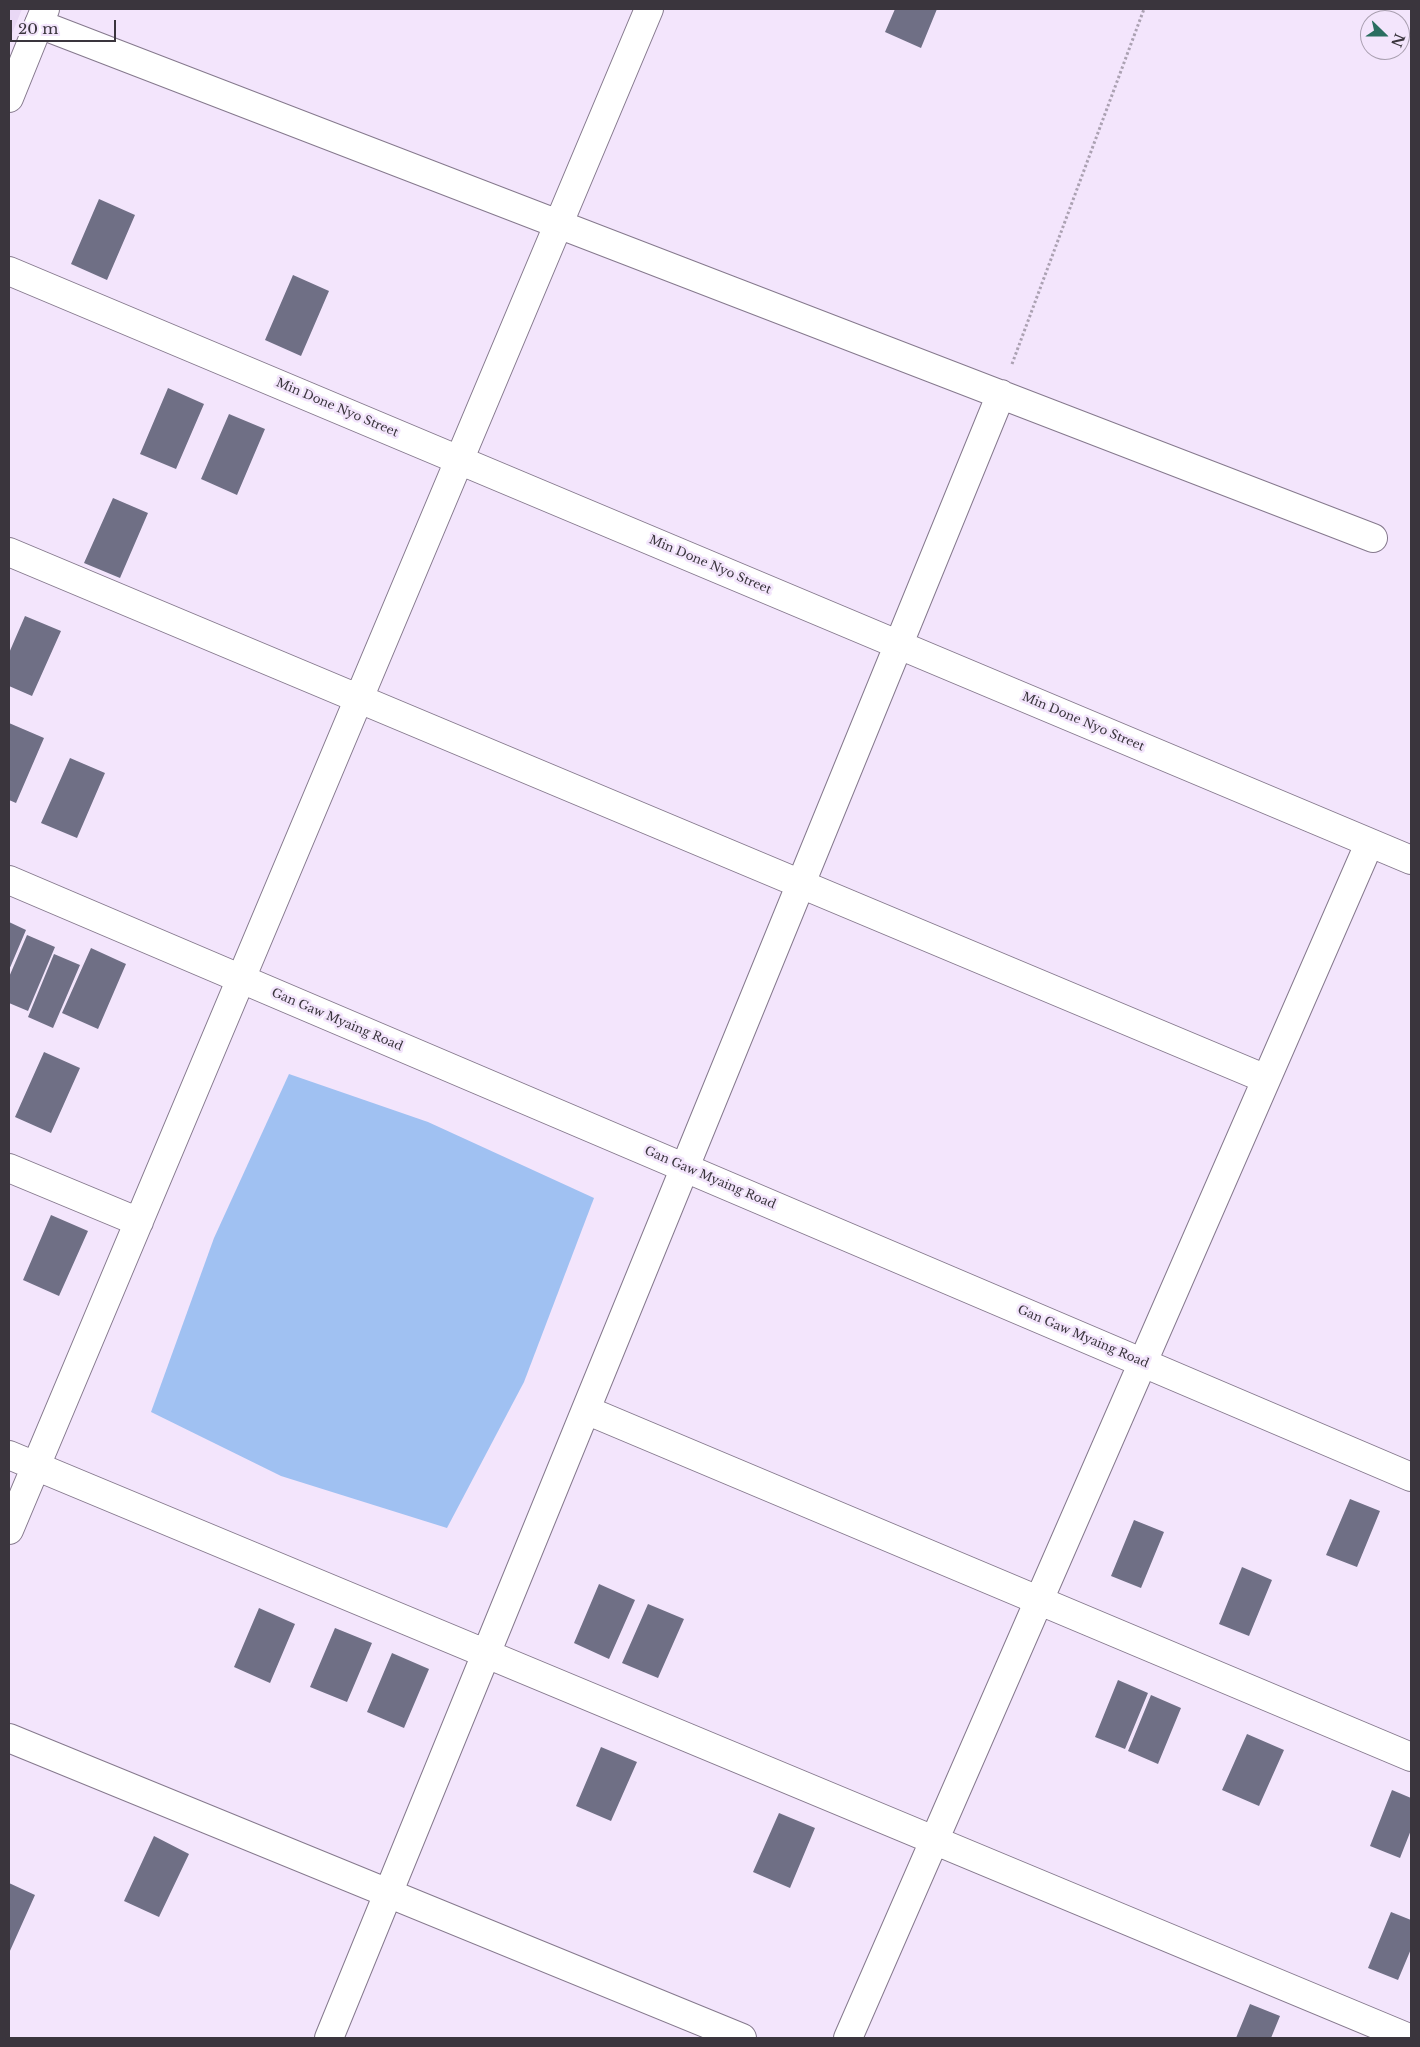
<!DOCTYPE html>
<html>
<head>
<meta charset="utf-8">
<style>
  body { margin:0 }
  #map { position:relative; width:1420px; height:2047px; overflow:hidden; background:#f3e5fc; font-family:"Libre Baskerville",serif }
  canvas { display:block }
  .frame { position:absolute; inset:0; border:10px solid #3a353d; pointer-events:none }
  .north { position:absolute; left:1360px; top:10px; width:50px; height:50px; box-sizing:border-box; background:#f3e5fc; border:1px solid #a99fb0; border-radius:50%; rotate:112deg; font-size:14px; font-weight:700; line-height:20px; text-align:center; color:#3a353d }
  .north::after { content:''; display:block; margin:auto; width:18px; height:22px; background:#2a6e60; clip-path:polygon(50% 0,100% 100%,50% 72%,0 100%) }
  .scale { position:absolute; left:10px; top:20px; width:106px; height:22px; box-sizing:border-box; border:2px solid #3a353d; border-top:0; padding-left:6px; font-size:15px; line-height:18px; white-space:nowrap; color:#3a353d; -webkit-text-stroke:4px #f3e5fc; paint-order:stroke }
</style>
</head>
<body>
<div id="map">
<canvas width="1420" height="2047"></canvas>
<div class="frame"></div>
<div class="north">N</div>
<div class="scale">20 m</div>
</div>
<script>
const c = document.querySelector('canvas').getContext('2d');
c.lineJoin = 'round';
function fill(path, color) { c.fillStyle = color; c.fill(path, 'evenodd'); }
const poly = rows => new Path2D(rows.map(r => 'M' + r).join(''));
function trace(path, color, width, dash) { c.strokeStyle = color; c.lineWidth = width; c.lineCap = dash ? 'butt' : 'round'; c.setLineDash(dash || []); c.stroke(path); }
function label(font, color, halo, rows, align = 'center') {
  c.font = font + ' "Libre Baskerville",serif'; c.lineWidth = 5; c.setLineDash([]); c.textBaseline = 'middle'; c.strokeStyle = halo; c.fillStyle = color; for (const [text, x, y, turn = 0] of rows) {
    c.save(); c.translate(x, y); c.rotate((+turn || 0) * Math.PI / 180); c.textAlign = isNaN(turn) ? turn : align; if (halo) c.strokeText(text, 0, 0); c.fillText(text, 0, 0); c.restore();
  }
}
fill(poly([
  [9,9,22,9,9,41]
]), '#e9d8f5');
fill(poly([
  [289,1074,428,1122,594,1198,524,1382,447,1528,281,1476,151,1412,214,1238]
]), '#a0c1f2');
fill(poly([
  [895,9,937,9,921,48,885,32],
  [99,199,135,215,107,280,71,264],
  [293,275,329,291,301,356,265,340],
  [168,388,204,404,176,469,140,454],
  [229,414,265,429,237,495,201,479],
  [113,498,148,513,120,578,84,563],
  [25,616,61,631,32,696,9,686,9,653],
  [9,723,44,738,16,803,9,800],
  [70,758,105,773,77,838,41,823],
  [9,922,26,930,9,970],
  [27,935,55,947,28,1011,9,1003,9,977],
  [91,948,126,964,98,1029,62,1013],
  [54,954,80,965,53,1028,28,1017],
  [44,1052,80,1068,51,1133,15,1117],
  [51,1215,88,1231,59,1296,23,1280],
  [1350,1499,1380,1511,1357,1567,1326,1555],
  [1134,1520,1164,1532,1141,1588,1111,1576],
  [1242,1567,1272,1580,1249,1636,1219,1624],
  [599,1584,635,1600,609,1659,574,1643],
  [648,1604,684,1619,658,1678,622,1663],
  [259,1608,295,1624,270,1683,234,1667],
  [335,1628,372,1643,347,1702,310,1687],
  [392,1653,429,1669,404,1728,367,1712],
  [1118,1680,1148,1693,1125,1749,1095,1737],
  [1151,1695,1181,1708,1158,1764,1128,1751],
  [1247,1734,1284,1750,1259,1806,1222,1790],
  [601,1747,637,1762,611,1821,576,1806],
  [1392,1790,1411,1798,1411,1830,1400,1858,1370,1846],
  [779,1813,815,1828,790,1888,753,1872],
  [154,1836,189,1854,159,1917,124,1901],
  [9,1883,35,1895,9,1953],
  [1391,1912,1411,1920,1411,1949,1398,1980,1368,1968],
  [1250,2004,1280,2016,1271,2038,1236,2038]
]), '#6f6f85');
const minor = poly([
  [39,24,1373,538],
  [9,271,1411,860],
  [9,552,1266,1079],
  [9,1168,139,1222],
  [586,1410,1411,1757],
  [9,1455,1409,2038],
  [9,1530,649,9],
  [9,1738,742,2038],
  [329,2038,1001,394],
  [848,2038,1369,844]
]);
const tertiary = poly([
  [9,98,45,9],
  [9,880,1411,1477]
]);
trace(minor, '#85798d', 30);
trace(tertiary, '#85798d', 30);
trace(poly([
  [1012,364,1144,9]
]), '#aba1b2', 3, [2.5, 2.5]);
trace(minor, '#fff', 28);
trace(tertiary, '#fff', 28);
label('12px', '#3a353d', '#f3e5fc', [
  ["Min Done Nyo Street",337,408,23],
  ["Min Done Nyo Street",710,565,23],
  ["Min Done Nyo Street",1083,722,23],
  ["Gan Gaw Myaing Road",337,1020,23],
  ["Gan Gaw Myaing Road",710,1178,23],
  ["Gan Gaw Myaing Road",1083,1337,23]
]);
</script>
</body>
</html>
